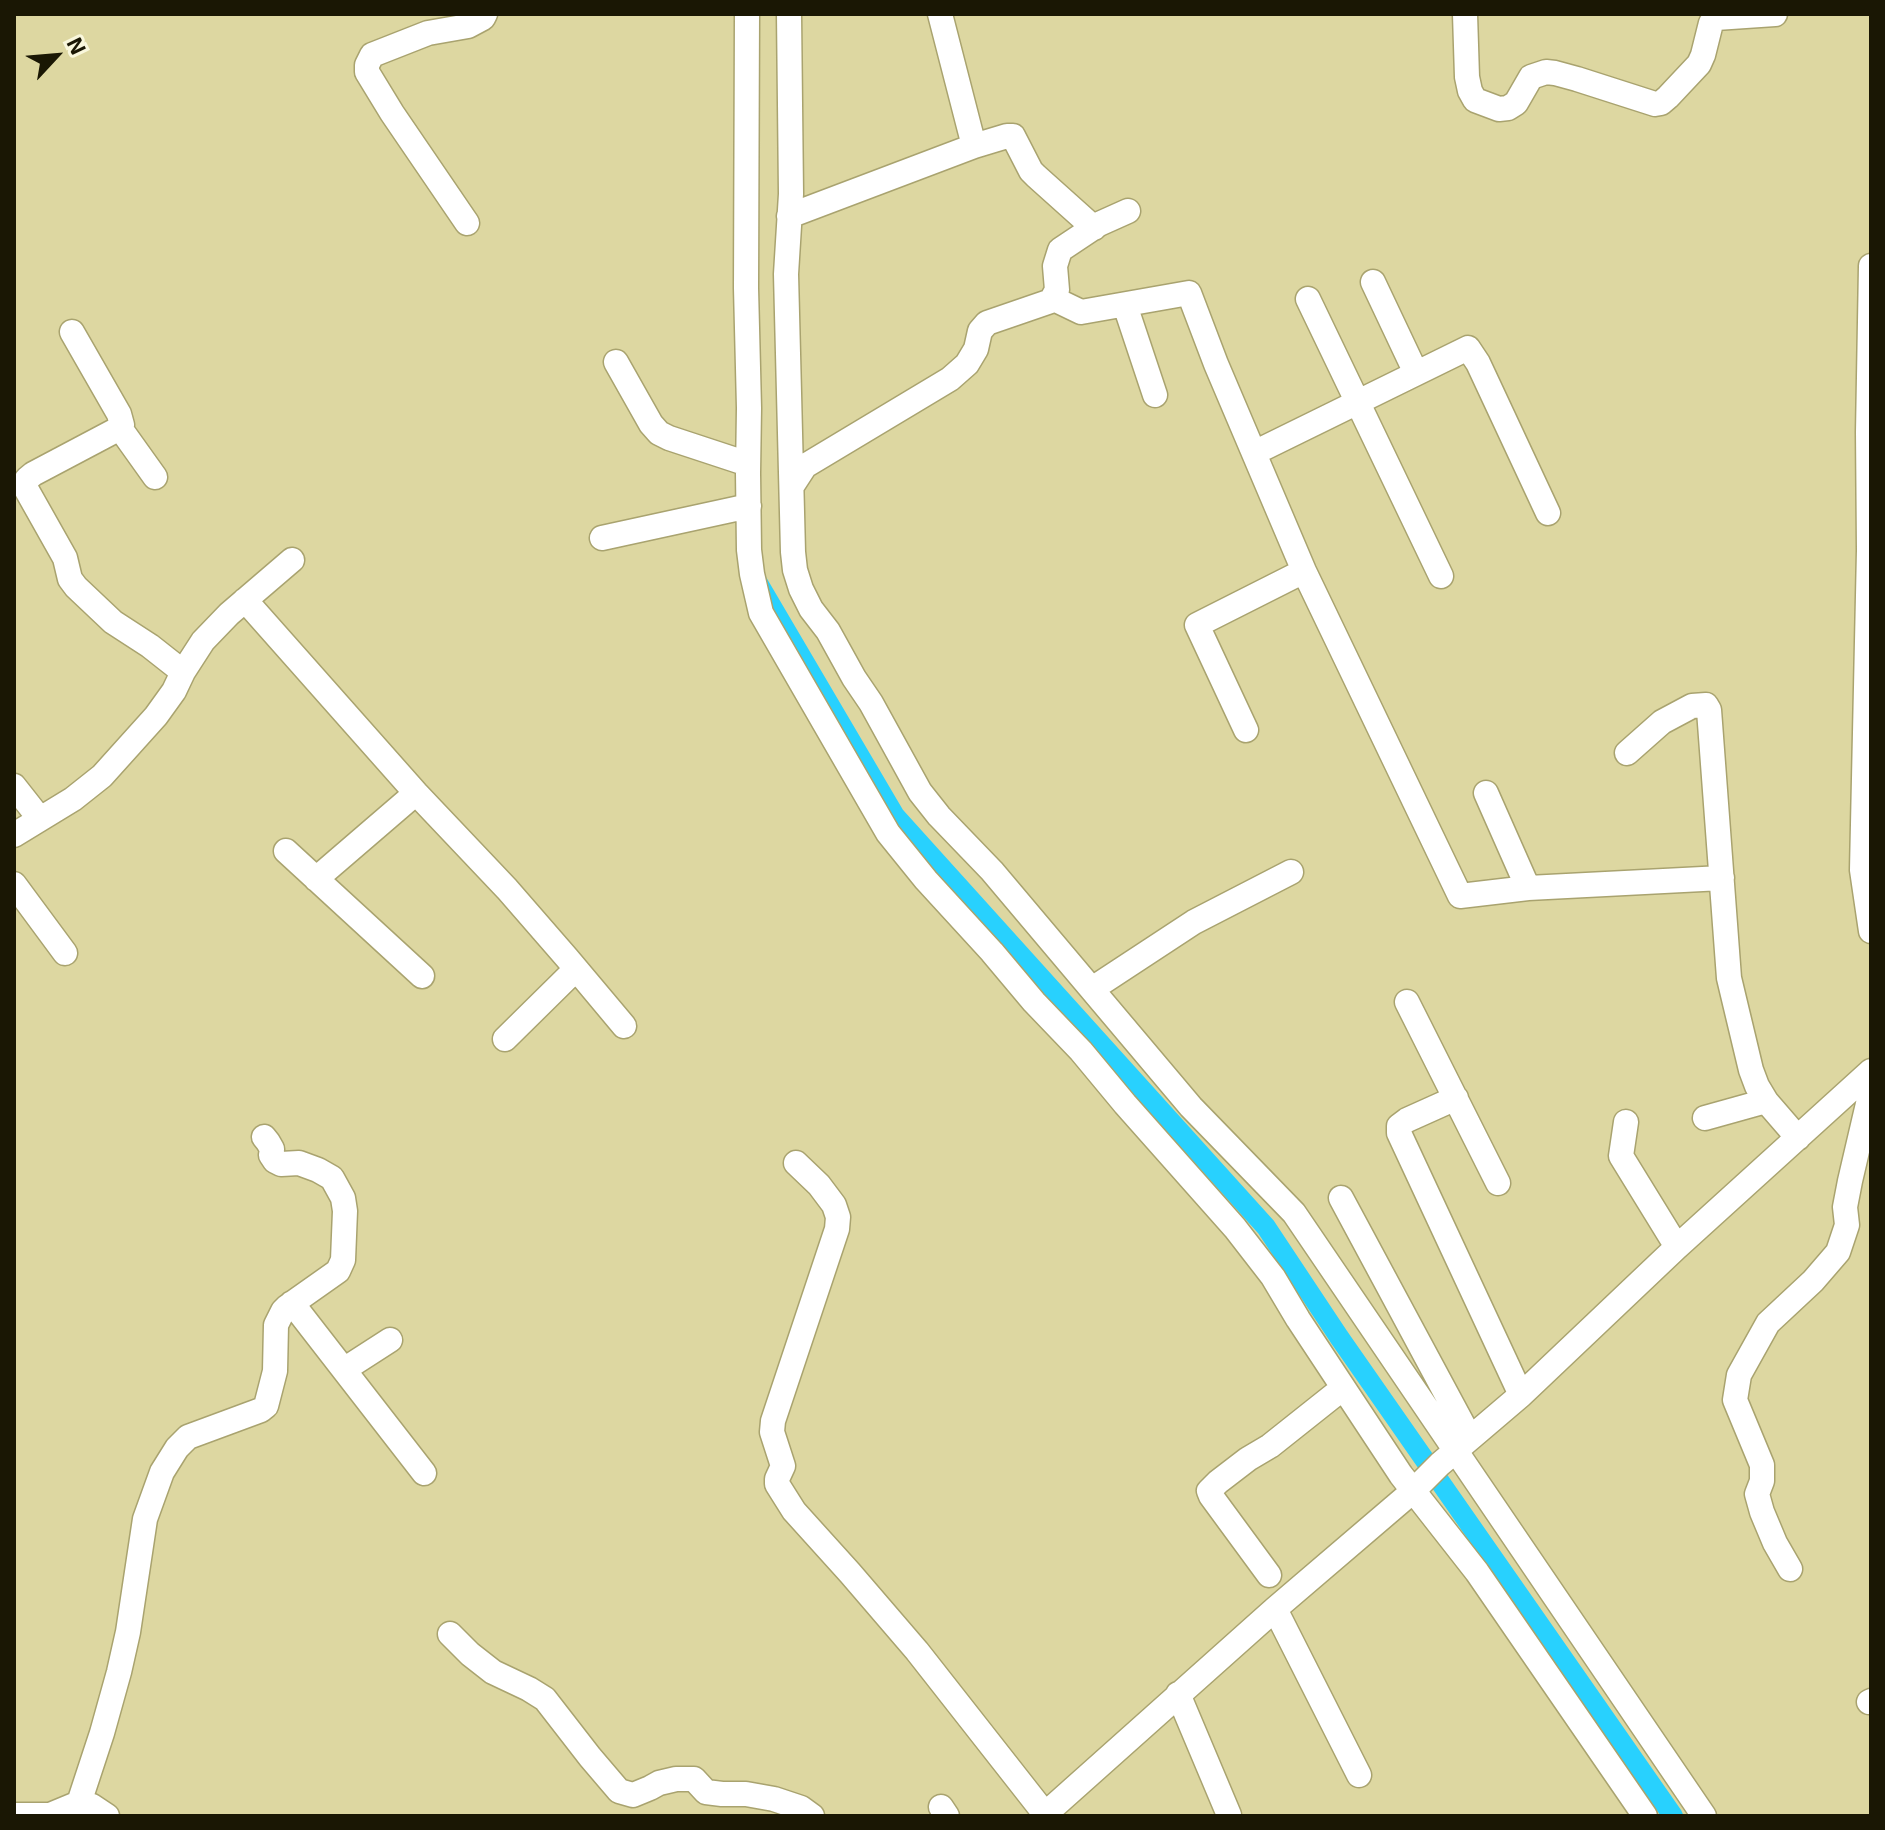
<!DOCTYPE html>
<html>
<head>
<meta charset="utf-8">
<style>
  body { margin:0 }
  #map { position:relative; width:1885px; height:1830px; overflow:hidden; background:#ddd7a1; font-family:"Exo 2",sans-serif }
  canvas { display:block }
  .frame { position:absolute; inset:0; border:16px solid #1a1704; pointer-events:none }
  .north { position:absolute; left:16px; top:16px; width:80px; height:80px; -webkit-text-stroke:6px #f9f7dc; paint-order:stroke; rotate:64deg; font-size:22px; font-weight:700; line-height:32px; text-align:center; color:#1a1704 }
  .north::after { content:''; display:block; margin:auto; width:28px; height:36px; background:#1a1704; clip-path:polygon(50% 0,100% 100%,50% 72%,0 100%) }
</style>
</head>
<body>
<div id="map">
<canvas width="1885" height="1830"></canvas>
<div class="frame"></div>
<div class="north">N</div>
</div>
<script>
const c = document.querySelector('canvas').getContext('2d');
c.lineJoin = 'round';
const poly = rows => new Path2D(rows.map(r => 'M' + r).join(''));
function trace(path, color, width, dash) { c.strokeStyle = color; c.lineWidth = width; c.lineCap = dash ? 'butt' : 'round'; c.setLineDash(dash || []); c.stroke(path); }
trace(poly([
  [758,583,895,816,1266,1227,1339,1337,1673,1816]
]), '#28d1fe', 20);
const minor = poly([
  [747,14,746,288,749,408,748,473,749,550,752,574,761,613,888,833,926,880,992,952,1034,1002,1081,1051,1125,1104,1235,1228,1273,1277,1298,1319,1401,1475,1477,1572,1645,1816],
  [789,14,791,194,786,274,793,552,795,570,801,589,811,609,828,631,854,678,871,703,920,792,939,816,992,871,1191,1107,1294,1213,1704,1816],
  [940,14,974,146],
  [1465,14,1467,77,1470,91,1475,100,1499,109,1508,108,1516,103,1531,77,1546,72,1555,73,1577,79,1655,104,1661,103,1668,97,1699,64,1703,55,1711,23,1716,18,1775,14],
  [789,216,974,146,1007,136,1013,136,1031,171,1036,176,1094,228],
  [467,223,392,113,367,72,367,65,372,55,428,33,468,26,483,18,485,14],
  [1871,266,1868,432,1869,550,1862,870,1871,931],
  [1373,282,1416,373],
  [1054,299,1081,312,1189,293,1216,364,1304,571,1460,896,1528,888,1722,878],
  [1308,299,1441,576],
  [1125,305,1155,395],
  [72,332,119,414,122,425,120,428,33,474,27,479,25,487,65,558,70,579,76,587,113,622,150,646,183,672],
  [616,362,651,424,659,433,669,438,748,464],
  [120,428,155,477],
  [1254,453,1468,348,1478,363,1548,513],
  [792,486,805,466,950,379,967,364,976,349,980,331,987,323,1051,301,1057,290,1055,266,1060,250,1099,224,1128,211],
  [602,538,749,506],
  [245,600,416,793,507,889,567,958,624,1026],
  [1246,730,1197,625,1304,571],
  [1627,753,1662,722,1692,706,1706,705,1709,710,1729,978,1751,1070,1757,1086,1766,1101,1798,1138],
  [14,786,40,819],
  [1486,793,1528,888],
  [14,835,73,799,102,776,156,716,174,691,183,672,203,641,229,614,292,560],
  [286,851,422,976],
  [316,879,416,793],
  [14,884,65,953],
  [1092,989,1194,922,1291,872],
  [1407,1002,1498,1183],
  [505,1039,576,969],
  [1456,1098,1407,1120,1399,1126,1399,1133,1521,1395],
  [1705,1118,1766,1101],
  [1626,1122,1621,1156,1677,1247],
  [796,1163,819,1185,834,1205,838,1217,837,1229,773,1421,772,1432,783,1466,777,1479,777,1484,794,1511,850,1573,917,1651,1045,1814],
  [1341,1198,1470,1438],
  [292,1303,424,1473],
  [345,1369,390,1340],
  [1790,1569,1775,1543,1762,1512,1757,1494,1762,1481,1762,1465,1735,1400,1739,1375,1768,1323,1813,1281,1838,1252,1847,1225,1845,1207,1850,1181,1871,1091],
  [1269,1575,1211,1496,1209,1491,1218,1482,1248,1459,1270,1446,1343,1388],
  [1275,1609,1359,1775],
  [450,1634,470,1654,493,1672,529,1689,545,1699,590,1757,619,1791,633,1795,650,1788,659,1783,676,1779,694,1779,706,1792,722,1794,746,1794,774,1799,801,1808,812,1816],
  [1178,1694,1229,1815],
  [1869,1702,1871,1701],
  [79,1803,102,1733,119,1672,128,1632,145,1519,162,1472,177,1448,188,1437,261,1410,266,1406,275,1371,276,1325,283,1311,287,1307,338,1271,343,1260,345,1211,343,1198,332,1178,318,1170,299,1163,281,1164,275,1161,271,1155,272,1149,268,1142,264,1137],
  [941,1807,947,1816],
  [14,1815,50,1815,79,1803,92,1806,107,1816],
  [1043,1816,1275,1609,1413,1491,1440,1464,1521,1395,1677,1247,1871,1071]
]);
trace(minor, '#a9a36f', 27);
trace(minor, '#fff', 24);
</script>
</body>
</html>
